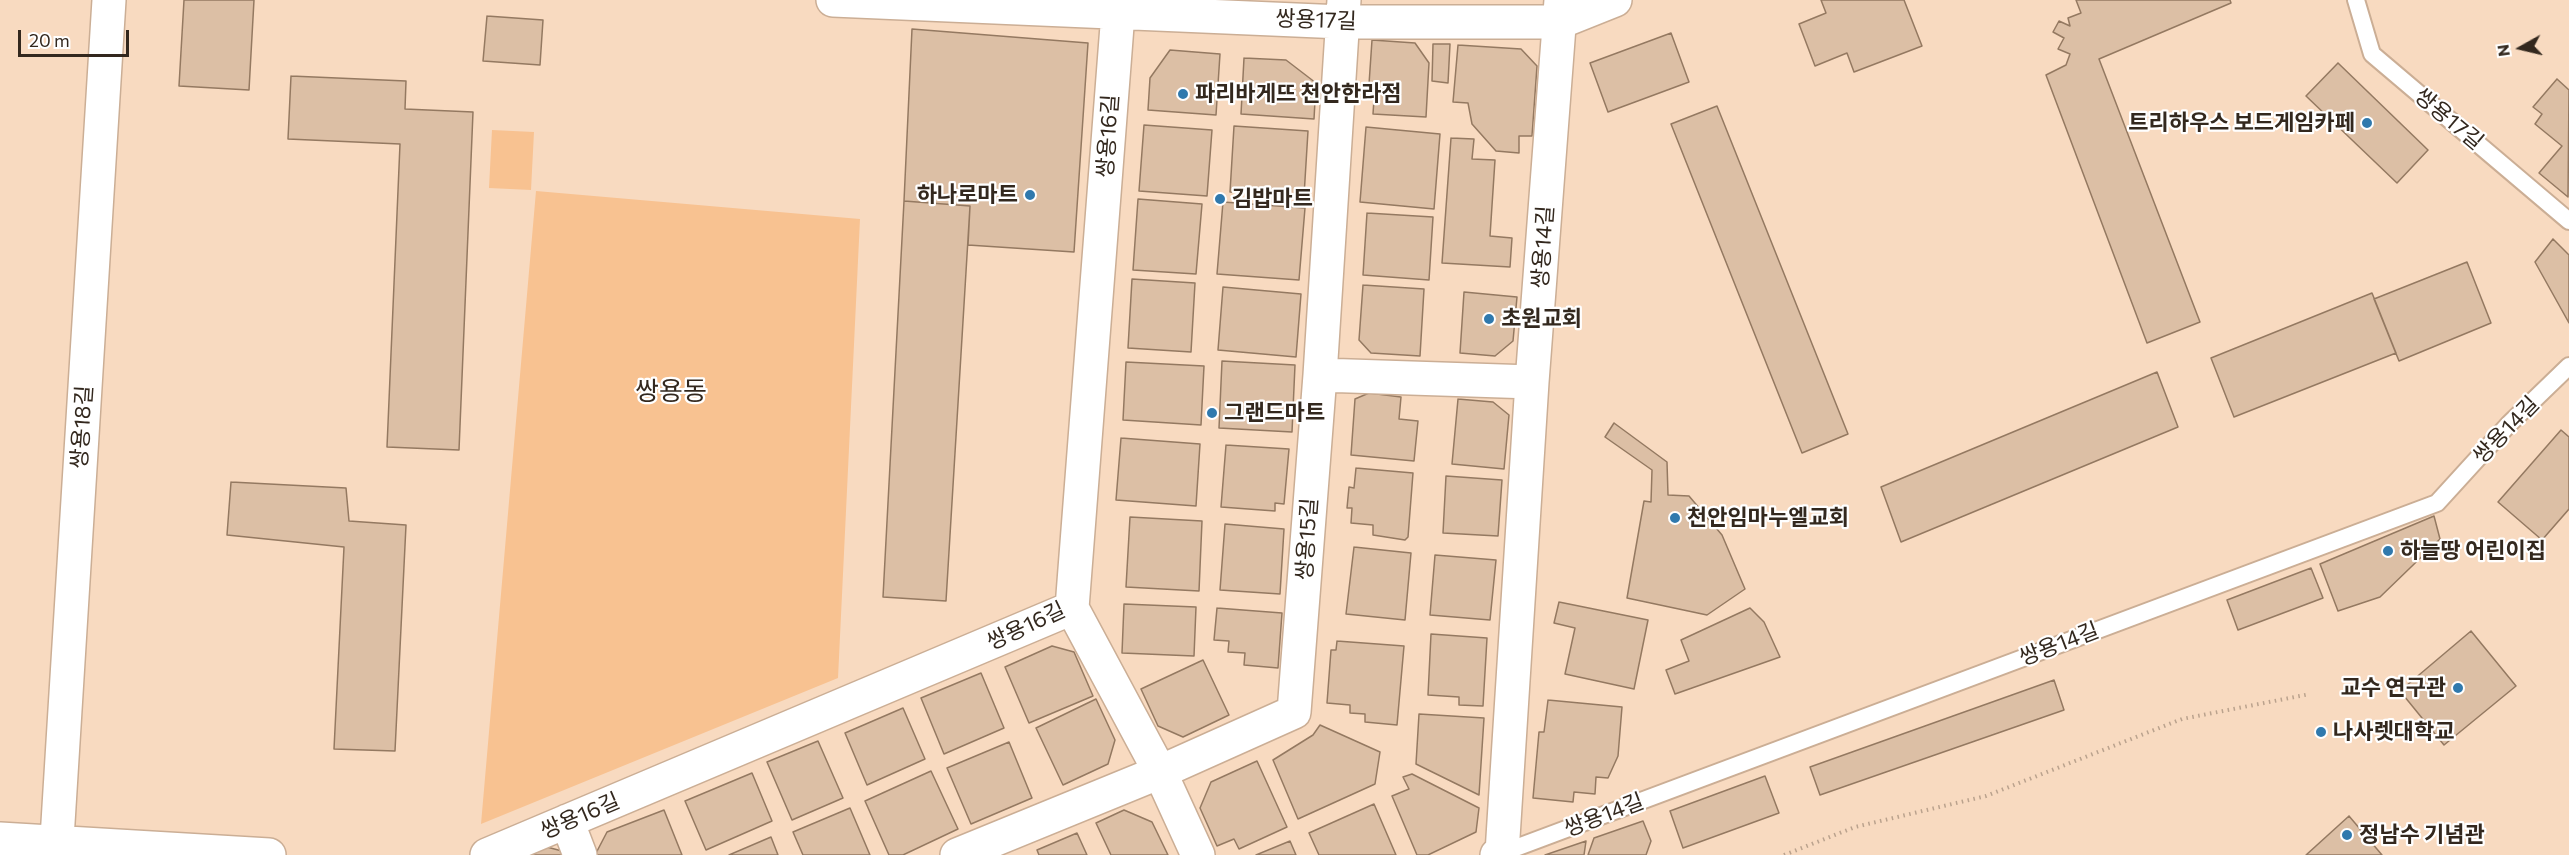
<!DOCTYPE html>
<html>
<head>
<meta charset="utf-8">
<style>
  body { margin:0 }
  #map { position:relative; width:2569px; height:855px; overflow:hidden; background:#f8dac0; font-family:Commissioner,sans-serif }
  canvas { display:block }
  .north { position:absolute; left:2491px; top:18px; width:60px; height:60px; -webkit-text-stroke:4px #fff; paint-order:stroke; rotate:262deg; font-size:16px; font-weight:700; line-height:24px; text-align:center; color:#33281e }
  .north::after { content:''; display:block; margin:auto; width:21px; height:27px; background:#33281e; clip-path:polygon(50% 0,100% 100%,50% 72%,0 100%) }
  .scale { position:absolute; left:18px; top:30px; width:111px; height:27px; box-sizing:border-box; border:3px solid #33281e; border-top:0; padding-left:8px; font-size:18px; line-height:21px; white-space:nowrap; color:#33281e; -webkit-text-stroke:4px #fff; paint-order:stroke }
</style>
</head>
<body>
<div id="map">
<canvas width="2569" height="855"></canvas>
<div class="north">N</div>
<div class="scale">20 m</div>
</div>
<script>
const c = document.querySelector('canvas').getContext('2d');
c.lineJoin = 'round';
function fill(path, color) { c.fillStyle = color; c.fill(path, 'evenodd'); }
const poly = rows => new Path2D(rows.map(r => 'M' + r).join(''));
function trace(path, color, width, dash) { c.strokeStyle = color; c.lineWidth = width; c.lineCap = dash ? 'butt' : 'round'; c.setLineDash(dash || []); c.stroke(path); }
function label(font, color, halo, rows, align = 'center') {
  c.font = font + ' Commissioner,"Noto Sans KR",sans-serif'; c.lineWidth = 4.5; c.setLineDash([]); c.textBaseline = 'middle'; c.strokeStyle = halo; c.fillStyle = color; for (const [text, x, y, turn = 0] of rows) {
    c.save(); c.translate(x, y); c.rotate((+turn || 0) * Math.PI / 180); c.textAlign = isNaN(turn) ? turn : align; if (halo) c.strokeText(text, 0, 0); c.fillText(text, 0, 0); c.restore();
  }
}
fill(poly([
  [492,130,534,132,531,190,489,188],
  [536,191,860,219,838,678,481,824]
]), '#f8c291');
const building = poly([
  [184,0,254,0,249,90,179,86,184,0],
  [1821,0,1904,0,1922,46,1854,72,1847,53,1815,66,1799,24,1826,13,1821,0],
  [2076,0,2230,0,2231,3,2099,59,2200,322,2147,343,2046,75,2066,65,2070,54,2058,49,2064,38,2053,32,2059,21,2070,26,2068,18,2081,13,2076,0],
  [487,16,543,20,540,65,483,61,487,16],
  [912,29,1088,43,1074,252,968,245,970,206,904,201,912,29],
  [1671,33,1689,82,1608,112,1590,63,1671,33],
  [1372,40,1415,43,1429,63,1426,117,1373,114,1374,99,1368,99,1372,40],
  [1433,44,1450,44,1448,83,1432,81,1433,44],
  [1458,45,1521,49,1537,66,1532,136,1519,136,1519,153,1496,151,1472,124,1468,103,1453,102,1458,45],
  [1170,50,1220,54,1216,115,1148,110,1150,78,1170,50],
  [1244,58,1286,60,1316,83,1314,119,1241,114,1244,58],
  [2338,63,2428,150,2397,183,2306,96,2338,63],
  [291,76,406,81,405,109,473,112,459,450,387,447,400,144,288,139,291,76],
  [2557,79,2569,90,2568,197,2539,173,2562,146,2535,124,2542,114,2533,107,2557,79],
  [1717,106,1848,434,1802,453,1671,124,1717,106],
  [1144,125,1212,130,1207,196,1139,191,1144,125],
  [1234,126,1308,131,1304,196,1230,192,1234,126],
  [1366,127,1440,134,1434,209,1360,202,1366,127],
  [1451,138,1474,139,1472,159,1495,160,1490,236,1512,238,1510,267,1442,263,1451,138],
  [1138,199,1202,204,1196,274,1133,270,1138,199],
  [904,201,970,206,946,601,883,597,904,201],
  [1223,202,1305,208,1299,280,1217,274,1223,202],
  [1367,213,1433,217,1429,280,1363,275,1367,213],
  [2553,239,2569,255,2569,323,2535,262,2553,239],
  [2467,262,2491,323,2399,361,2374,299,2467,262],
  [1132,279,1195,283,1191,352,1128,348,1132,279],
  [1363,285,1424,289,1420,356,1371,353,1359,340,1363,285],
  [1223,287,1301,294,1296,357,1218,350,1223,287],
  [1464,292,1517,297,1513,341,1495,356,1460,353,1464,292],
  [2372,293,2396,353,2234,417,2211,358,2372,293],
  [1222,361,1295,365,1292,432,1219,428,1222,361],
  [1126,362,1204,366,1201,425,1123,420,1126,362],
  [2157,372,2178,427,1901,542,1881,487,2157,372],
  [1369,393,1401,397,1399,419,1418,421,1414,461,1351,455,1355,399,1369,393],
  [1458,399,1493,402,1509,415,1504,469,1452,464,1458,399],
  [1614,423,1667,462,1668,495,1689,496,1722,535,1745,589,1707,615,1627,598,1644,501,1651,502,1652,470,1605,437,1614,423],
  [2561,430,2569,437,2569,509,2542,540,2498,502,2561,430],
  [1121,438,1200,444,1196,506,1116,500,1121,438],
  [1226,445,1289,449,1284,504,1275,503,1275,511,1221,507,1226,445],
  [1356,468,1413,473,1408,537,1405,540,1373,535,1373,525,1351,523,1352,508,1347,508,1349,487,1354,488,1356,468],
  [1446,476,1502,480,1498,536,1443,533,1446,476],
  [231,482,346,488,349,521,406,525,395,751,334,749,344,547,227,535,231,482],
  [2434,516,2440,539,2380,597,2338,611,2320,564,2434,516],
  [1130,517,1202,521,1199,591,1126,587,1130,517],
  [1225,524,1284,529,1280,594,1220,590,1225,524],
  [1354,547,1411,553,1405,620,1346,614,1354,547],
  [1435,555,1496,560,1490,620,1430,615,1435,555],
  [2311,568,2323,598,2238,630,2227,600,2311,568],
  [1559,602,1648,620,1634,689,1565,674,1575,628,1554,623,1559,602],
  [1124,604,1196,607,1194,656,1122,653,1124,604],
  [1217,608,1282,613,1278,668,1244,665,1245,653,1228,652,1229,641,1214,640,1217,608],
  [1750,608,1764,622,1780,657,1675,694,1666,670,1689,661,1681,640,1750,608],
  [2471,631,2516,686,2444,745,2400,691,2471,631],
  [1431,634,1487,638,1483,706,1459,705,1459,697,1428,695,1431,634],
  [1337,641,1404,646,1397,725,1365,722,1365,714,1350,713,1350,705,1327,703,1331,650,1336,650,1337,641],
  [1052,646,1074,652,1093,696,1029,723,1005,667,1052,646],
  [1203,660,1229,715,1183,737,1158,726,1141,689,1203,660],
  [981,673,1004,728,944,754,921,698,981,673],
  [2054,680,2064,710,1820,795,1810,767,2054,680],
  [1096,699,1115,740,1108,764,1063,785,1036,728,1096,699],
  [1548,700,1622,707,1618,756,1608,778,1596,777,1595,794,1574,792,1573,802,1533,798,1539,732,1544,732,1548,700],
  [903,708,925,759,867,785,845,733,903,708],
  [1419,714,1484,718,1479,795,1416,764,1419,714],
  [1320,725,1380,752,1375,784,1298,819,1273,760,1313,735,1320,725],
  [818,741,843,798,792,820,767,762,818,741],
  [1009,742,1032,798,971,824,947,768,1009,742],
  [1257,761,1287,827,1239,849,1234,839,1217,846,1200,808,1211,782,1257,761],
  [931,771,958,829,903,855,889,855,865,801,931,771],
  [752,773,772,821,706,850,685,801,752,773],
  [1412,774,1479,808,1476,832,1428,855,1417,855,1392,796,1409,789,1403,777,1412,774],
  [1765,776,1779,813,1683,848,1670,811,1765,776],
  [1374,804,1396,855,1319,855,1309,833,1374,804],
  [850,808,870,855,803,855,793,832,850,808],
  [664,810,682,855,595,855,607,832,664,810],
  [1124,810,1152,822,1168,855,1111,855,1096,823,1124,810],
  [2349,816,2382,855,2306,855,2349,816],
  [1643,821,1651,841,1646,855,1588,855,1594,838,1643,821],
  [1077,833,1087,855,1039,855,1037,850,1077,833],
  [771,837,778,855,729,855,771,837],
  [1290,841,1296,855,1256,855,1290,841],
  [1586,841,1584,855,1545,855,1586,841],
  [543,846,562,851,563,855,518,855,543,846]
]);
fill(building, '#dcbfa5');
trace(building, '#947961', 1.5);
const lane = poly([
  [2356,0,2372,54,2569,221],
  [1502,853,2437,503,2509,424,2569,366]
]);
const street = poly([
  [833,0,1342,22,1560,22,1615,0],
  [1320,375,1532,382],
  [1072,608,1160,772,1198,855],
  [567,821,580,855],
  [0,839,269,855],
  [56,855,109,0],
  [487,855,1072,608,1119,0],
  [957,855,1160,772,1294,712,1320,375,1344,0],
  [1497,855,1502,853,1532,382,1561,0]
]);
trace(lane, '#cbae95', 20);
trace(street, '#cbae95', 36);
trace(poly([
  [1784,855,1855,827,1986,796,2182,719,2310,694]
]), '#baa28d', 4, [1.5, 4.5]);
trace(lane, '#fff', 16);
trace(street, '#fff', 33);
for (const [x, y, r, color] of [
  [1183,94,6,"#3079ad"],
  [2367,123,6,"#3079ad"],
  [1030,195,6,"#3079ad"],
  [1220,199,6,"#3079ad"],
  [1489,319,6,"#3079ad"],
  [1212,413,6,"#3079ad"],
  [1675,518,6,"#3079ad"],
  [2388,551,6,"#3079ad"],
  [2458,688,6,"#3079ad"],
  [2321,732,6,"#3079ad"],
  [2347,835,6,"#3079ad"]
]) { const dot = new Path2D(); dot.arc(x, y, r, 0, 2 * Math.PI); c.fillStyle = color; c.fill(dot); trace(dot, '#fff', 2); }
label('22px', '#33281e', '#fff', [
  ["쌍용17길",1316,20,2],
  ["쌍용17길",2449,119,40],
  ["쌍용16길",1108,136,-86],
  ["쌍용14길",1543,247,-86],
  ["쌍용18길",82,427,-86],
  ["쌍용14길",2506,430,-46],
  ["쌍용15길",1307,539,-86],
  ["쌍용16길",1026,626,-25],
  ["쌍용14길",2059,644,-21],
  ["쌍용14길",1604,815,-21],
  ["쌍용16길",580,816,-23]
]);
label('bold 22px', '#33281e', '#fff', [
  ["파리바게뜨 천안한라점",1195,94],
  ["트리하우스 보드게임카페",2355,123,"right"],
  ["하나로마트",1018,195,"right"],
  ["김밥마트",1232,199],
  ["초원교회",1501,319],
  ["그랜드마트",1224,413],
  ["천안임마누엘교회",1687,518],
  ["하늘땅 어린이집",2400,551],
  ["교수 연구관",2446,688,"right"],
  ["나사렛대학교",2333,732],
  ["정남수 기념관",2359,835]
], 'left');
label('26px', '#33281e', '#fff', [
  ["쌍용동",671,391]
]);
</script>
</body>
</html>
